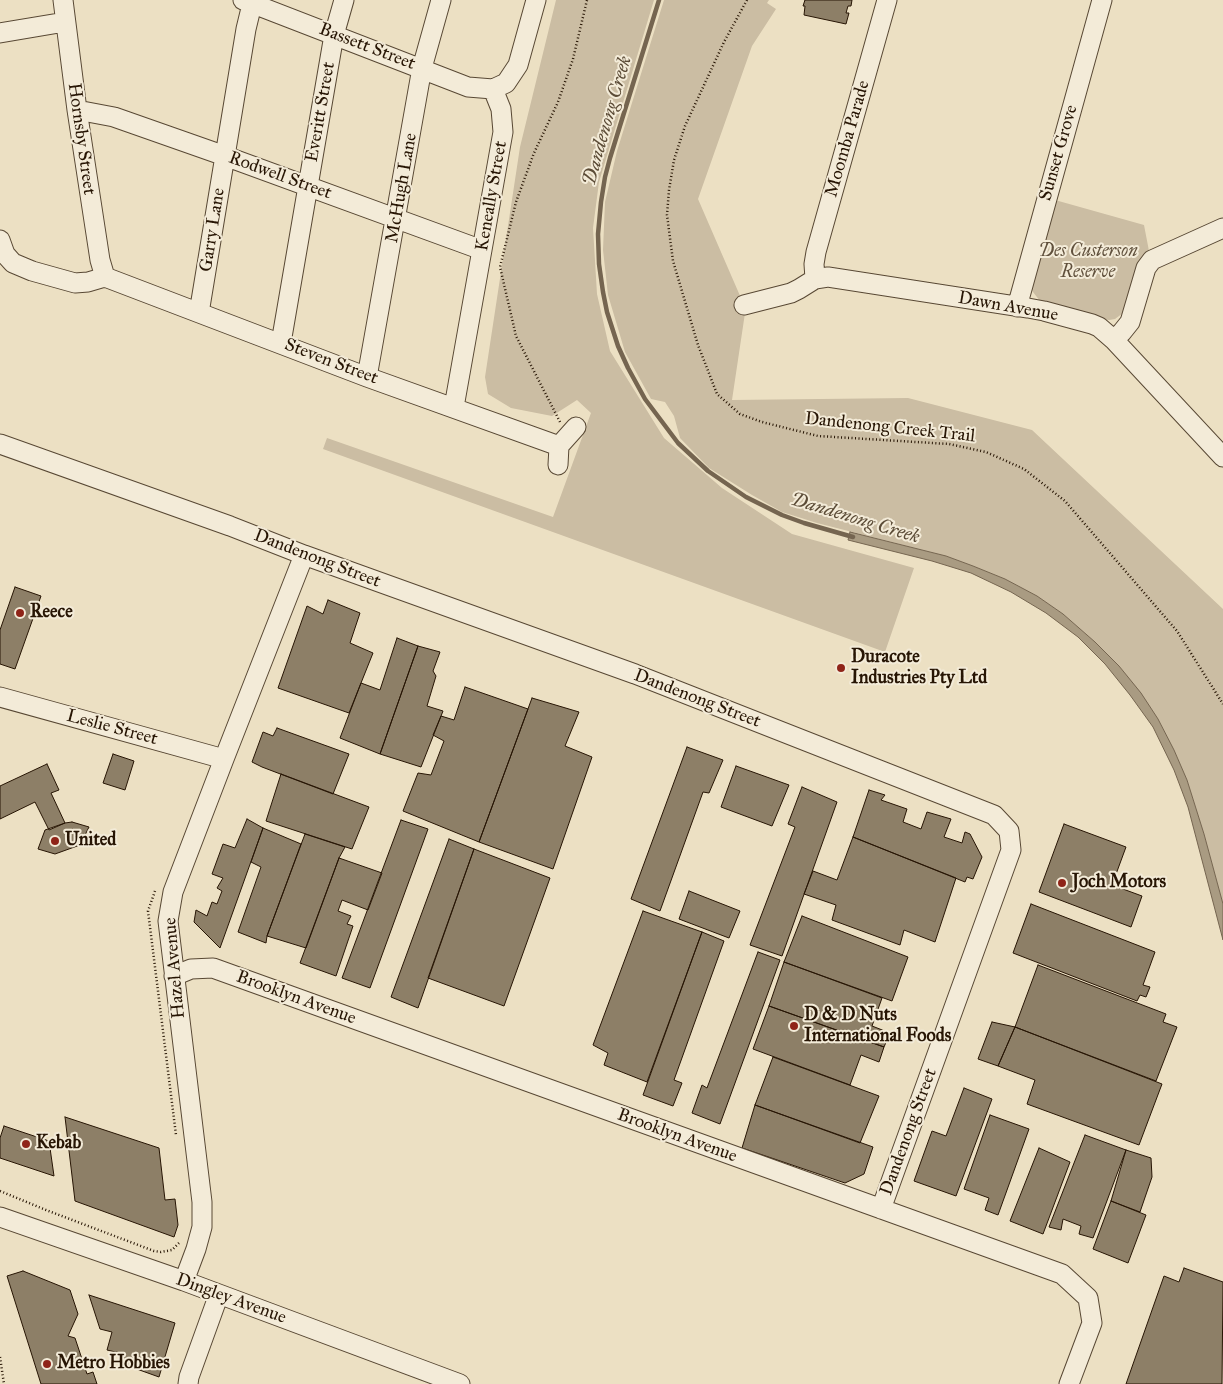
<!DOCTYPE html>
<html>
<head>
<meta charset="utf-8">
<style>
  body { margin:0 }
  canvas { display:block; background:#ece0c3 }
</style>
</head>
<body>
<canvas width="1223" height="1384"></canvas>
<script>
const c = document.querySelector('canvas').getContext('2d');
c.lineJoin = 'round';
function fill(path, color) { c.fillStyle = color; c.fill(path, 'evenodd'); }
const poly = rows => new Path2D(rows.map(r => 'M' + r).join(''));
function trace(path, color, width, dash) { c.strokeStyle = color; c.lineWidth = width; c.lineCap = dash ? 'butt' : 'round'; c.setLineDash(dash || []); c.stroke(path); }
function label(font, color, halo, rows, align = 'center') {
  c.font = font + ' "IM FELL Great Primer",serif'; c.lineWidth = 4; c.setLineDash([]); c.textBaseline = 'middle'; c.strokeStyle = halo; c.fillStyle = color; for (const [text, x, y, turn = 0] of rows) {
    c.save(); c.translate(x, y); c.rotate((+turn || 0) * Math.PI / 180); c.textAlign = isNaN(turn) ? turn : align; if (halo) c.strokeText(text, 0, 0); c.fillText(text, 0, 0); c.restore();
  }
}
fill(poly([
  [556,0,654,0,599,182,593,228,597,294,610,351,664,438,722,488,792,534,914,568,885,652,323,449,327,438,553,517,591,413,577,400,552,416,511,408,488,394,485,377,520,147],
  [664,0,769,0,767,3,776,9,752,46,698,199,744,305,745,313,732,400,908,398,1032,430,1223,609,1223,904,1204,834,1187,780,1174,750,1158,719,1119,666,1095,642,1063,614,1037,596,1005,579,973,566,946,556,817,523,782,512,752,495,709,468,680,438,674,416,665,402,651,399,625,352,608,295,603,250,605,202,617,151],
  [1055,200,1144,225,1149,251,1144,255,1137,265,1123,313,1115,319,1109,320,1101,319,1040,301,1033,292,1031,288]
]), '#cbbda3');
const water = poly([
  [850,532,946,556,973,566,1005,579,1037,596,1063,614,1095,642,1119,666,1141,693,1158,719,1174,750,1187,780,1204,834,1223,904,1223,940,1188,807,1174,770,1153,727,1130,695,1105,664,1078,637,1046,613,1011,592,971,573,932,561,848,540,850,532]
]);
fill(water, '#a99b82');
trace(water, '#756550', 1);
trace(poly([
  [659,0,610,158,605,177,601,202,598,234,599,264,603,292,607,312,618,346,628,368,645,399,678,443,708,471,746,497,782,515,804,523,853,537]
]), '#756550', 4.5);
const building = poly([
  [805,0,852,0,851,6,848,6,846,13,849,13,846,24,804,15,805,6,803,6,805,0],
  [15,587,41,596,15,669,0,664,0,630,15,587],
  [328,600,360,613,350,643,373,653,349,713,278,688,307,606,323,614,328,600],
  [397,638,418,646,380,754,340,738,361,683,380,690,397,638],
  [418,646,440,652,433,671,436,676,427,706,443,711,421,767,380,754,418,646],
  [465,687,528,709,479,842,403,811,418,773,431,775,444,741,433,735,441,716,454,720,465,687],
  [532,698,579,712,565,746,592,757,553,869,479,842,532,698],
  [277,728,349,754,333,794,262,767,252,762,263,732,273,736,277,728],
  [687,747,723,760,709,793,703,792,660,911,631,899,687,747],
  [113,754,134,761,125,790,103,783,113,754],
  [47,764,59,790,51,793,65,823,49,830,35,802,0,819,0,786,47,764],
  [736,766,789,785,772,826,721,807,736,766],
  [281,774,369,807,352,849,266,821,281,774],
  [802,787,837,802,782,956,750,945,795,827,788,824,802,787],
  [869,790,885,795,881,800,907,809,903,822,921,829,927,812,951,819,944,837,962,843,965,832,970,834,982,857,973,879,967,877,965,882,853,837,869,790],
  [247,819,263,828,220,948,194,922,196,910,207,916,212,902,217,904,222,891,217,888,223,878,212,874,223,844,235,848,247,819],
  [401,820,428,829,370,988,342,978,401,820],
  [72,822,89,827,80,845,55,854,38,849,45,830,65,823,72,822],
  [1064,824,1126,847,1112,885,1142,896,1131,927,1039,892,1064,824],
  [263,828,301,844,267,936,266,943,238,932,261,867,251,862,263,828],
  [305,834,345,847,339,858,306,948,267,936,305,834],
  [853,837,956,878,935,942,904,930,900,945,832,920,836,905,804,894,813,871,837,880,853,837],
  [449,839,474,849,418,1008,391,997,449,839],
  [474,849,550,878,504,1006,428,978,474,849],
  [339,858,382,873,368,910,342,900,338,911,351,916,347,924,353,926,336,976,300,963,339,858],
  [689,891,740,911,729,938,679,919,689,891],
  [1031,904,1155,952,1143,985,1150,987,1146,997,1140,995,1137,1001,1013,953,1031,904],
  [643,911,702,932,647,1082,604,1065,608,1053,593,1045,643,911],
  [802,916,908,957,892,1001,784,962,802,916],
  [702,932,724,941,674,1080,682,1083,673,1106,643,1095,702,932],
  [758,952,780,960,720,1124,692,1113,702,1085,707,1088,758,952],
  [784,962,882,998,872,1026,890,1033,884,1047,769,1006,784,962],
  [1038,965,1166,1014,1163,1022,1177,1027,1156,1081,1015,1027,1038,965],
  [769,1006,884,1047,879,1062,861,1055,850,1085,753,1049,769,1006],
  [992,1022,1015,1027,998,1066,978,1059,992,1022],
  [1015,1027,1162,1084,1139,1145,1027,1104,1035,1080,998,1066,1015,1027],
  [773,1057,879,1096,860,1143,755,1105,773,1057],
  [964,1088,992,1099,956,1196,914,1181,932,1131,946,1136,964,1088],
  [755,1105,873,1147,864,1174,845,1183,742,1148,755,1105],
  [990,1115,1029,1129,998,1215,985,1210,989,1198,964,1189,990,1115],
  [65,1117,159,1148,165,1200,175,1199,178,1225,174,1237,75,1201,65,1117],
  [4,1126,49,1141,54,1176,0,1158,0,1138,4,1126],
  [1085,1135,1126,1150,1093,1238,1079,1234,1081,1226,1063,1219,1061,1230,1049,1227,1085,1135],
  [1039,1148,1070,1162,1043,1234,1010,1221,1039,1148],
  [1126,1150,1151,1158,1152,1177,1140,1212,1111,1201,1126,1150],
  [1111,1201,1146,1215,1128,1263,1093,1249,1111,1201],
  [1184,1268,1223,1282,1222,1384,1126,1384,1164,1276,1179,1282,1184,1268],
  [23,1271,70,1290,78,1314,68,1336,75,1338,87,1374,93,1372,97,1384,41,1384,7,1276,23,1271],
  [89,1295,175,1323,159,1377,120,1363,124,1354,107,1350,112,1332,100,1329,89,1295]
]);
fill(building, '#8d7f67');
trace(building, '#271504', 1);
const minor = poly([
  [63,0,77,110,100,260,105,277],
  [243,0,468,87,493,89,506,83,518,65,536,0],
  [0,33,65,22],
  [77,110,114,117,225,156,482,250],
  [0,240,5,254,13,263,32,271,75,283,88,282,105,277],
  [105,277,367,377,559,446],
  [815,279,814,264,816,252,887,0],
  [744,305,791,293,799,289,815,279,828,277,1028,308,1044,311,1092,324,1099,327,1114,340,1223,457],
  [1017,307,1102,0],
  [199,313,246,29,253,0],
  [1114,340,1122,332,1130,322,1146,268,1152,260,1223,228],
  [281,343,334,35,344,0],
  [367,377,422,68,441,0],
  [454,407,503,132,501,109,493,89],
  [0,444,230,526,304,555,635,674,994,815,1009,831,1011,850,881,1209],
  [558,465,559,446,576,427],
  [0,697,224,759],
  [174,976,191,969,213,968,1062,1274,1088,1298,1092,1323,1069,1384],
  [0,1217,184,1281,460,1384],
  [184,1281,196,1249,202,1227,202,1202,168,921,173,892,224,759,304,555],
  [188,1384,189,1377,219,1294]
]);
trace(minor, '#584834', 21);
trace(poly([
  [747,0,724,42,685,126,674,160,669,190,667,215,673,261,698,345,717,394,740,414,762,422,818,436,949,444,986,452,1024,469,1065,501,1177,631,1223,704],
  [560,422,516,336,500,267,516,202,534,153,558,102,573,59,587,0],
  [155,891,148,911,176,1135],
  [0,1191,46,1210,154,1251,161,1252,172,1250,179,1243],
  [0,1357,4,1384]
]), '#271504', 2.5, [1, 2.5]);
trace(minor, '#f3ebd8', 19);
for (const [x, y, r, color] of [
  [20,613,5,"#8f2418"],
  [841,668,5,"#8f2418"],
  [55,841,5,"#8f2418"],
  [1062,883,5,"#8f2418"],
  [794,1026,5,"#8f2418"],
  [26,1144,5,"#8f2418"],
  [47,1364,5,"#8f2418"]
]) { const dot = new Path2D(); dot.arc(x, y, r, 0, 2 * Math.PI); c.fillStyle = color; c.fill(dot); trace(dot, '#f3ebd8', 2); }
label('18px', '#271504', '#f3ebd8', [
  ["Bassett Street",367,47,21],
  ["Everitt Street",321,112,-80],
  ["Hornsby Street",81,139,82],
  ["Moomba Parade",848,139,-74],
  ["Sunset Grove",1059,153,-74],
  ["Rodwell Street",280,176,20],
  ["McHugh Lane",402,188,-80],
  ["Keneally Street",492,196,-80],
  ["Garry Lane",213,230,-81],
  ["Dawn Avenue",1008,307,10],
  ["Steven Street",331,362,21],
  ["Dandenong Creek Trail",890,428,6],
  ["Dandenong Street",317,559,21],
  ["Dandenong Street",697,699,21],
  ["Leslie Street",112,728,15],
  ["Hazel Avenue",175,968,-95],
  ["Brooklyn Avenue",296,998,20],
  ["Dandenong Street",909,1132,-70],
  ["Brooklyn Avenue",677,1136,20],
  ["Dingley Avenue",231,1299,20]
]);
label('italic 18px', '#60503c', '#f3ebd8', [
  ["Des Custerson",1088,252],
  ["Reserve",1088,273]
]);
label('bold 18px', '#271504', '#f3ebd8', [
  ["Reece",30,613],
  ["Duracote",851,658],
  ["Industries Pty Ltd",851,679],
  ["United",65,841],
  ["Joch Motors",1072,883],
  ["D & D Nuts",804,1016],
  ["International Foods",804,1037],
  ["Kebab",36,1144],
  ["Metro Hobbies",57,1364]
], 'left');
label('italic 19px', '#5b4b36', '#f3ebd8', [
  ["Dandenong Creek",608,121,-74],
  ["Dandenong Creek",855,519,17]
]);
</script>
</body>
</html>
